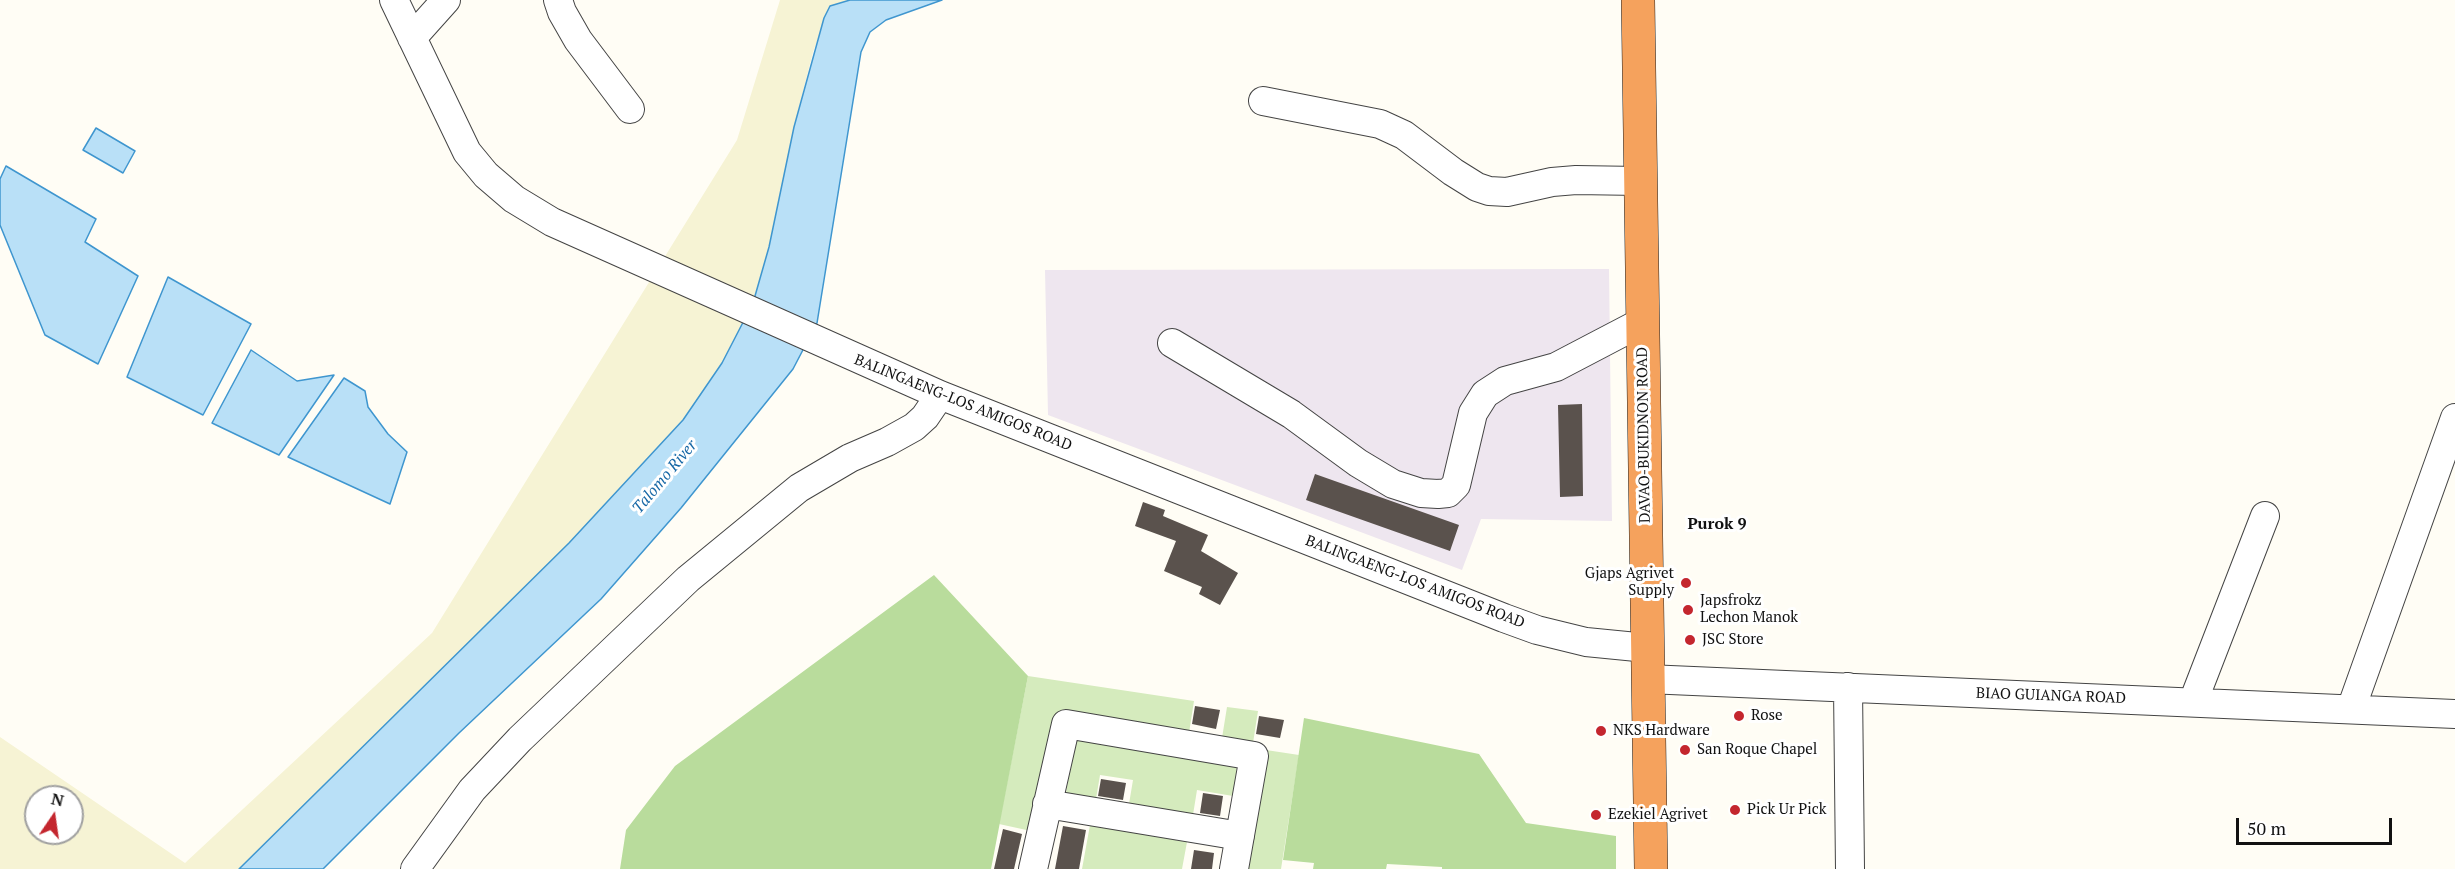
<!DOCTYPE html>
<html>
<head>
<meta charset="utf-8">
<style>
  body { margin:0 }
  #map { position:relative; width:2455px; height:869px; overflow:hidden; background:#fffdf5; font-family:"PT Serif",serif }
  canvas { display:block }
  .north { position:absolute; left:24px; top:785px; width:60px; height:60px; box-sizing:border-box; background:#fff; border:2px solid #a0a0a0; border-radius:50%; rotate:13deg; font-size:16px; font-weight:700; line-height:24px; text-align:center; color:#111 }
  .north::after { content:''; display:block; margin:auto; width:21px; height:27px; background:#c4262e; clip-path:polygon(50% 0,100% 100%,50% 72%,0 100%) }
  .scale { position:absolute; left:2236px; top:818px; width:156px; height:27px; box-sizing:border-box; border:3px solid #111; border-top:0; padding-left:8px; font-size:18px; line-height:21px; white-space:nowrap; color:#111; -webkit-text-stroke:4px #fff; paint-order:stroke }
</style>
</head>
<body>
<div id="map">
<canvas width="2455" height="869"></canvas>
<div class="north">N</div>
<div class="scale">50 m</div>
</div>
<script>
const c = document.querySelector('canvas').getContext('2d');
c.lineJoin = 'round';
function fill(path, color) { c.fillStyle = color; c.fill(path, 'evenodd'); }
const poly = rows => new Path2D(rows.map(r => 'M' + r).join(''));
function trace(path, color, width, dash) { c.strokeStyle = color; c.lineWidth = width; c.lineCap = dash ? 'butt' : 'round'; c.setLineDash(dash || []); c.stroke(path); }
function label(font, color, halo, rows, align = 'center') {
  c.font = font + ' "PT Serif",serif'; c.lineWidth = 6; c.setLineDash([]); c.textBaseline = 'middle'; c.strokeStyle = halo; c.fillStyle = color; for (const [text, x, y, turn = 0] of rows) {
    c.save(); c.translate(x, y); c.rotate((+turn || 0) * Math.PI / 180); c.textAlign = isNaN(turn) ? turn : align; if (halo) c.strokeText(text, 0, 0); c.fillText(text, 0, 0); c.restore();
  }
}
fill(poly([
  [1609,269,1612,521,1481,519,1462,570,1048,415,1045,270]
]), '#eee6ef');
fill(poly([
  [780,0,850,0,830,6,813,52,794,127,769,247,753,303,722,363,683,420,569,543,239,869,0,869,0,737,185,863,432,633,737,140],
  [36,797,72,797,72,833,36,833]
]), '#f6f3d4');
fill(poly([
  [1028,676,1194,701,1189,733,1058,713,1031,831,999,824],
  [1227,707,1258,711,1253,743,1222,738],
  [1075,739,1237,766,1233,796,1197,790,1192,821,1128,810,1133,780,1100,775,1095,805,1065,799],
  [1266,750,1299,755,1281,869,1245,869],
  [1090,825,1187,842,1182,869,1082,869]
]), '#d5ebbd');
fill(poly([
  [934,575,1028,676,991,869,620,869,626,830,675,766],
  [1304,718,1479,754,1526,823,1616,836,1616,869,1442,869,1442,867,1387,864,1386,869,1313,869,1314,863,1283,860]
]), '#b9dc9c');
const water = poly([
  [850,0,942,0,886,20,870,32,861,52,817,323,793,369,681,508,601,599,459,733,323,869,239,869,569,543,683,420,722,363,753,303,769,247,794,127,824,18,830,6,850,0],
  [96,128,135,151,123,173,83,150,96,128],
  [6,166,96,219,85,242,138,276,98,364,45,335,0,225,0,179,6,166],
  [168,277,251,324,203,415,127,377,168,277],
  [251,350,297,381,334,375,279,455,212,423,251,350],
  [344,378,365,391,368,407,388,434,407,452,390,504,288,457,344,378]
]);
fill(water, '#b9e0f7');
trace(water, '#3f96cf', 1.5);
fill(poly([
  [1582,404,1583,496,1560,497,1558,405],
  [1315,474,1459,525,1450,551,1306,500],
  [1143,502,1165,510,1163,516,1208,535,1201,551,1238,573,1220,605,1199,594,1202,587,1164,571,1176,541,1135,526],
  [1195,706,1220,710,1216,729,1192,724],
  [1259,716,1284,720,1280,738,1256,734],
  [1101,779,1126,783,1123,800,1098,796],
  [1203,793,1223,796,1220,816,1200,813],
  [1063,826,1086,830,1079,869,1055,869],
  [1003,829,1022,834,1014,869,994,869],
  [1194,850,1214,853,1212,869,1191,869]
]), '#5a524d');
const minor = poly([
  [394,0,467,152,486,175,514,199,552,222,940,395,1504,618,1537,630,1586,642,1647,648],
  [558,0,562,12,578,40,630,109],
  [412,38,446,0],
  [1263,101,1380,124,1404,135,1453,172,1477,187,1489,191,1507,192,1552,182,1576,180,1639,181],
  [1172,343,1291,414,1358,463,1393,484,1421,493,1438,494,1448,493,1456,485,1473,413,1485,394,1505,381,1556,367,1642,322],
  [1647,679,2455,714],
  [1848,687,1850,869],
  [2193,702,2265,516],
  [2351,709,2455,418],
  [1047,804,1240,836],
  [415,869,472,790,520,739,688,579,799,488,850,458,887,442,914,427,925,417,940,395],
  [1033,869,1066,724,1254,756,1234,869]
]);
const highway = poly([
  [1638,0,1651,869]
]);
trace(minor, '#444', 30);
trace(highway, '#222', 34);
trace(minor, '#fff', 28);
trace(highway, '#f5a25d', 33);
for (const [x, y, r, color] of [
  [1686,583,6,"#c4262e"],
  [1688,610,6,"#c4262e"],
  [1690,640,6,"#c4262e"],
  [1739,716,6,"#c4262e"],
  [1601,731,6,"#c4262e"],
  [1685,750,6,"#c4262e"],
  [1735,810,6,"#c4262e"],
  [1596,815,6,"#c4262e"]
]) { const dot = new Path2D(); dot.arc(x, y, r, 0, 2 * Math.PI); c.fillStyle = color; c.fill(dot); trace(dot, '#fff', 2); }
label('15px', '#111', '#fff', [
  ["BALINGAENG-LOS AMIGOS ROAD",963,403,22],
  ["DAVAO-BUKIDNON ROAD",1644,435,-91],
  ["BALINGAENG-LOS AMIGOS ROAD",1415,582,21],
  ["BIAO GUIANGA ROAD",2051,696,2]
]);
label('15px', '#111', '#fff', [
  ["Gjaps Agrivet",1674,574,"right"],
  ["Supply",1674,591,"right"],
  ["Japsfrokz",1700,601],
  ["Lechon Manok",1700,618],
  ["JSC Store",1702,640],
  ["Rose",1751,716],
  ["NKS Hardware",1613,731],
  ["San Roque Chapel",1697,750],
  ["Pick Ur Pick",1747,810],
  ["Ezekiel Agrivet",1608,815]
], 'left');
label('italic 16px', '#1768a6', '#fff', [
  ["Talomo River",665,477,-50]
]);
label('bold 16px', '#111', '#fff', [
  ["Purok 9",1717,524]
]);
</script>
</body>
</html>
